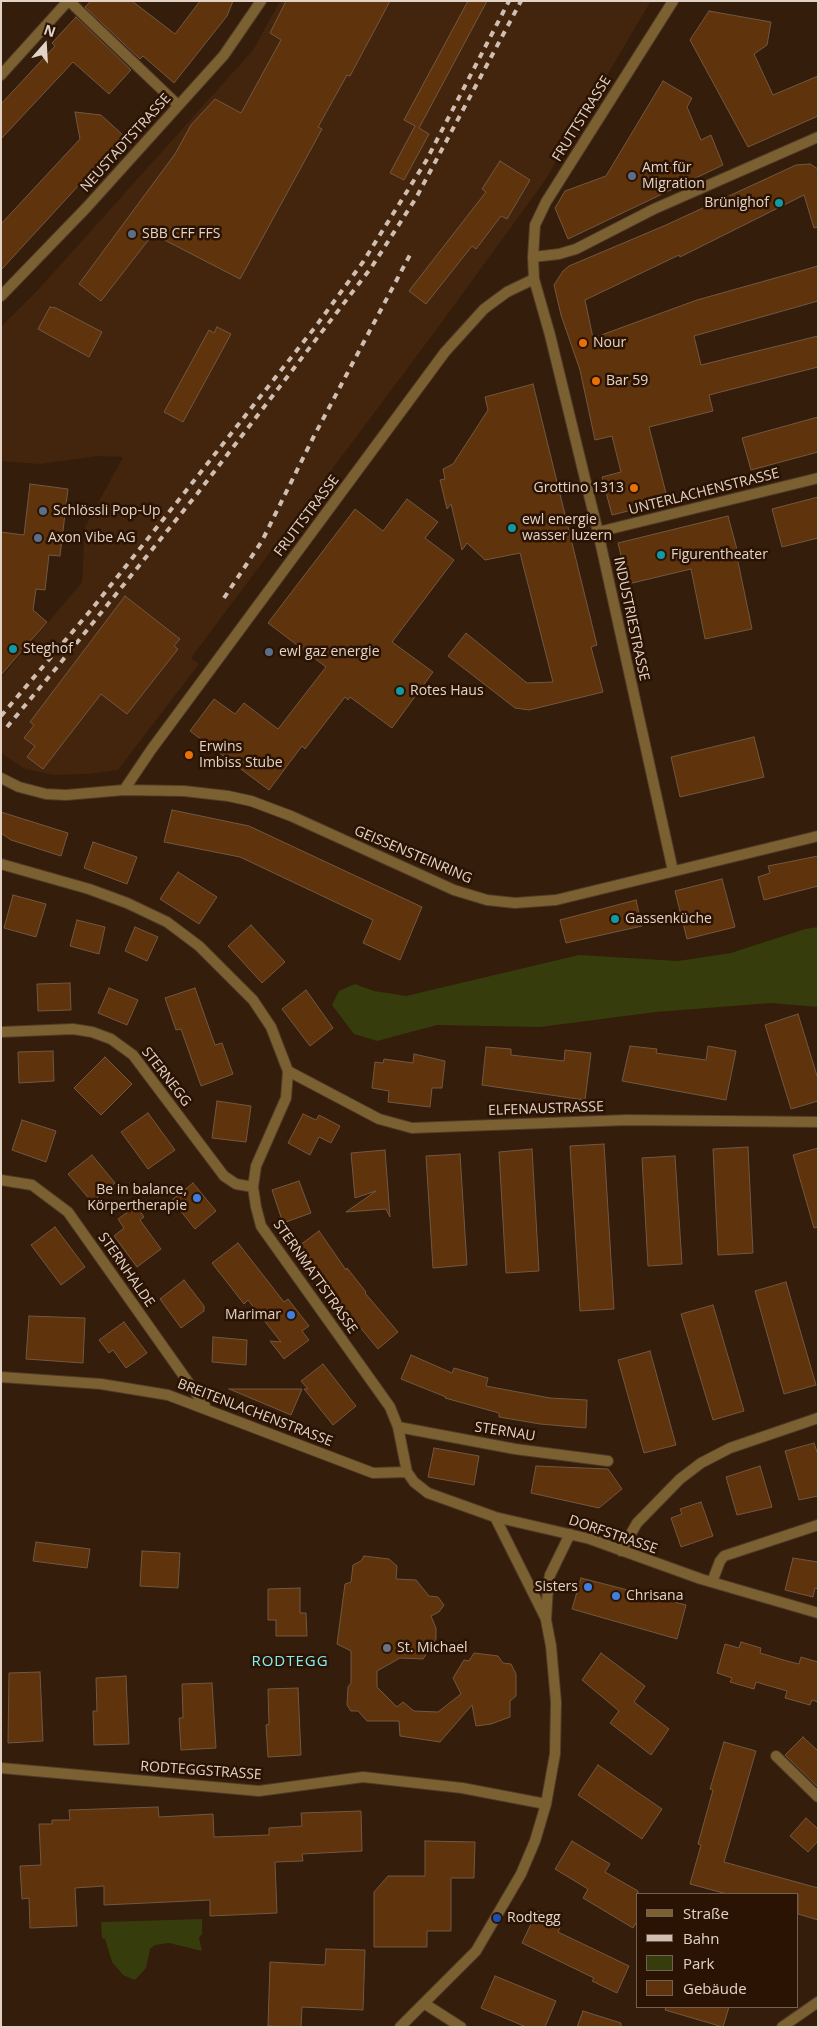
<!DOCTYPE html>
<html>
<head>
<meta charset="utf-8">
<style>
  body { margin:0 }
  #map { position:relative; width:819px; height:2028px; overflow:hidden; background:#341d0a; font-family:"Open Sans",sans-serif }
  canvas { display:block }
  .frame { position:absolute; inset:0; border:2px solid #e3d3c7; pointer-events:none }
  .legend { position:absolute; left:636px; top:1893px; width:162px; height:115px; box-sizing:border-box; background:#2a1302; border:1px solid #746051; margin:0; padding:6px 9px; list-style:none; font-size:15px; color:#e3d3c7 }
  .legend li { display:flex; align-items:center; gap:10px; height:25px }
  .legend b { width:25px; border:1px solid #746051 }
  .north { position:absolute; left:20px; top:20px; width:50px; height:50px; -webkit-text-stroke:4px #2a1302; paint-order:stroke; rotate:19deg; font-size:14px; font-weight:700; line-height:20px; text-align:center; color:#e3d3c7 }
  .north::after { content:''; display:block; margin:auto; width:18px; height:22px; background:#e3d3c7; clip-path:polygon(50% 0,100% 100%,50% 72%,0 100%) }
</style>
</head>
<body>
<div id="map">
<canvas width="819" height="2028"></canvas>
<div class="frame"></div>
<ul class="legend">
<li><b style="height:6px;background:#7b6032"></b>Straße</li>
<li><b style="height:6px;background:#cfbeb1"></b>Bahn</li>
<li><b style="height:14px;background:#363c0b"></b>Park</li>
<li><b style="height:14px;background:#5f340c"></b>Gebäude</li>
</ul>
<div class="north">N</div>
</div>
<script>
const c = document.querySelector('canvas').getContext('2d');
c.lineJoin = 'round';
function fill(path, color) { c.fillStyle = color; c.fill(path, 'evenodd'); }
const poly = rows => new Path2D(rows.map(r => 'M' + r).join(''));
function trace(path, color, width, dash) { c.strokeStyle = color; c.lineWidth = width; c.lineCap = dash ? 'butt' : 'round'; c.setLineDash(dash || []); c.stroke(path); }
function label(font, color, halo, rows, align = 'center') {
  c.font = font + ' "Open Sans",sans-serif'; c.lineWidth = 5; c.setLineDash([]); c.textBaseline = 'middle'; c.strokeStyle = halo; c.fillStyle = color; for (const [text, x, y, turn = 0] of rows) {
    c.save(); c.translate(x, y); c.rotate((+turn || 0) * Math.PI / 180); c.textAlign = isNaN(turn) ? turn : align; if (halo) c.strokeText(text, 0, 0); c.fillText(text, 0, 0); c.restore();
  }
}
fill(poly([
  [280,1,651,1,544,182,434,333,191,658,199,664,118,770,89,774,54,775,25,769,1,753,1,678,82,582,85,527,123,457,98,456,40,464,1,461,1,327,37,291,253,50]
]), '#42250c');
fill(poly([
  [818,927,818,1007,771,1003,656,1012,540,1027,437,1025,377,1041,354,1034,332,1005,339,991,355,984,374,991,406,996,579,955,678,961,731,953,805,929],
  [202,1919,202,1934,199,1938,202,1951,169,1943,155,1945,150,1949,146,1968,135,1980,123,1975,112,1962,105,1939,102,1938,101,1922]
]), '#363c0b');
const building = poly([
  [91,1,132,1,175,34,200,1,233,1,227,16,174,83,143,56,140,59,85,7,91,1],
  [286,1,390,1,350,76,347,75,318,127,322,129,240,279,153,234,101,301,79,284,175,154,191,125,215,99,241,113,281,40,270,33,286,1],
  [468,1,487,1,419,128,429,134,404,180,390,173,415,126,404,120,468,1],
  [709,11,771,22,767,45,754,54,773,95,818,76,818,116,748,147,690,40,709,11],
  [76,17,131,70,109,94,73,62,1,139,1,104,55,46,52,43,76,17],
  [663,81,692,98,687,107,701,140,711,135,723,165,568,239,555,208,565,191,606,176,663,81],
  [75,112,101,115,124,136,1,270,1,224,80,139,75,112],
  [500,161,530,180,507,219,501,216,476,249,472,246,426,304,409,291,486,192,482,189,500,161],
  [810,164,818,169,818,227,814,228,804,195,680,257,679,255,585,300,593,338,697,300,818,266,818,301,694,336,701,365,818,336,818,367,709,395,713,411,649,427,668,501,612,515,602,477,621,472,612,436,595,440,580,370,561,315,554,285,563,271,569,266,666,225,796,165,810,164],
  [50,307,56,308,102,332,89,357,38,329,50,307],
  [217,327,231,334,183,422,164,412,209,330,214,333,217,327],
  [533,384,597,645,591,647,603,692,529,710,515,708,448,656,466,633,527,683,553,682,520,553,485,560,467,543,462,550,451,504,447,509,440,480,445,479,443,469,453,464,488,410,485,397,533,384],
  [818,417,818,452,751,470,742,438,818,417],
  [30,484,68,489,60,556,49,555,45,590,36,589,33,610,47,622,1,675,1,532,24,535,30,484],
  [818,497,818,538,782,547,772,509,818,497],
  [407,499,438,522,425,538,454,560,392,642,433,672,392,728,350,697,348,700,345,697,305,749,302,746,269,790,190,731,214,699,235,714,244,703,278,729,326,667,268,623,355,509,383,531,407,499],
  [728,516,739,557,737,557,752,629,705,639,691,569,628,584,618,543,728,516],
  [125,596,180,639,174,646,178,649,127,714,101,694,43,769,27,757,35,746,24,738,34,725,30,722,125,596],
  [754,737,764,777,680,797,671,757,754,737],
  [172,810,249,826,422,907,400,960,363,943,373,920,240,857,164,842,172,810],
  [1,812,68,833,61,856,11,840,1,833,1,812],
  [93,842,137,857,127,884,84,868,93,842],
  [818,856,818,886,764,900,758,877,770,873,768,866,818,856],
  [178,872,217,897,199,924,160,899,178,872],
  [722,879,735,927,687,939,675,891,722,879],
  [13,895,46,904,36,937,4,928,13,895],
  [636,900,642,926,566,943,560,920,636,900],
  [77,920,105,927,99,954,70,946,77,920],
  [251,925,285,962,262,983,228,946,251,925],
  [135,927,158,937,147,961,125,951,135,927],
  [70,983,71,1010,38,1011,37,984,70,983],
  [109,988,138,1000,127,1025,98,1013,109,988],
  [195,988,215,1045,222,1043,233,1074,201,1086,181,1029,176,1030,165,998,195,988],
  [306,990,333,1028,310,1046,282,1009,306,990],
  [798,1014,818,1079,818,1101,791,1109,765,1025,798,1014],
  [630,1046,657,1049,656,1053,706,1060,708,1046,736,1051,726,1100,622,1081,630,1046],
  [486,1047,511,1049,511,1055,564,1061,565,1050,591,1053,585,1100,482,1085,486,1047],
  [53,1051,54,1081,19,1083,18,1052,53,1051],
  [414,1054,445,1061,442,1088,432,1088,430,1107,388,1102,389,1091,372,1088,375,1062,383,1063,384,1059,413,1063,414,1054],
  [105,1057,132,1084,101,1115,74,1088,105,1057],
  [217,1101,251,1106,246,1142,212,1138,217,1101],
  [148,1113,175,1150,148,1169,121,1132,148,1113],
  [303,1114,316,1120,319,1115,340,1126,331,1143,319,1137,310,1155,288,1143,303,1114],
  [22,1120,56,1131,46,1162,12,1150,22,1120],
  [604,1144,614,1309,580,1311,570,1146,604,1144],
  [748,1147,753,1253,718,1255,713,1149,748,1147],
  [818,1148,818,1227,814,1228,793,1155,818,1148],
  [532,1149,539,1271,506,1273,499,1152,532,1149],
  [385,1150,390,1217,386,1209,346,1212,376,1191,355,1198,351,1153,385,1150],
  [460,1154,467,1265,433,1268,426,1156,460,1154],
  [92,1155,115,1183,92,1202,68,1174,92,1155],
  [675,1156,682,1264,648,1266,642,1158,675,1156],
  [299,1181,311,1213,283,1223,272,1190,299,1181],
  [193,1183,216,1211,195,1229,172,1200,193,1183],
  [136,1206,144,1217,140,1220,161,1249,137,1267,114,1236,124,1228,118,1219,136,1206],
  [55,1227,85,1267,61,1285,31,1245,55,1227],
  [319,1231,346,1270,347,1268,366,1292,365,1293,398,1332,378,1349,345,1309,343,1311,296,1248,319,1231],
  [238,1243,284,1302,288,1299,309,1326,302,1331,309,1340,284,1359,270,1341,281,1342,248,1300,244,1304,212,1263,238,1243],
  [184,1280,204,1306,204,1311,181,1328,160,1299,184,1280],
  [786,1282,816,1385,784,1394,755,1291,786,1282],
  [713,1305,744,1411,713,1420,681,1314,713,1305],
  [29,1316,85,1318,83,1363,26,1359,29,1316],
  [124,1322,147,1353,126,1368,113,1350,109,1353,99,1340,124,1322],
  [213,1337,247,1340,246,1365,212,1362,213,1337],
  [650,1351,676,1445,644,1453,618,1360,650,1351],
  [411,1355,452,1373,454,1368,488,1378,486,1386,550,1398,587,1400,586,1428,540,1424,499,1417,499,1413,445,1398,446,1397,401,1379,411,1355],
  [323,1364,356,1406,333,1425,304,1389,308,1389,301,1381,323,1364],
  [229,1389,302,1389,291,1415,229,1389],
  [814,1443,818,1455,818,1496,799,1500,785,1451,814,1443],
  [434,1448,479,1456,474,1485,428,1477,434,1448],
  [536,1466,608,1469,622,1489,599,1508,531,1493,536,1466],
  [760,1466,772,1507,737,1515,726,1477,760,1466],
  [701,1502,713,1536,681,1547,671,1518,682,1514,680,1509,701,1502],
  [36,1542,90,1549,87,1568,33,1561,36,1542],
  [142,1551,180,1553,178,1588,140,1586,142,1551],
  [364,1556,389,1559,397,1566,396,1579,416,1580,429,1596,438,1597,444,1605,439,1612,431,1616,436,1628,436,1639,423,1659,400,1658,377,1671,377,1687,397,1707,403,1702,414,1711,438,1712,461,1694,453,1678,464,1660,469,1661,474,1653,498,1656,503,1663,511,1664,516,1674,516,1696,510,1701,510,1717,491,1724,476,1726,472,1705,440,1742,400,1736,399,1721,367,1721,358,1711,351,1711,347,1705,348,1687,351,1683,351,1651,337,1644,345,1584,351,1582,353,1565,361,1561,364,1556],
  [793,1558,818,1562,818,1589,815,1588,813,1597,785,1590,793,1558],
  [581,1578,686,1605,677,1639,572,1609,581,1578],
  [300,1588,300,1613,306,1613,307,1636,276,1636,276,1620,268,1620,268,1589,300,1588],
  [741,1642,761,1648,760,1653,787,1661,799,1664,801,1657,818,1662,818,1702,812,1700,810,1705,785,1698,787,1691,756,1682,754,1689,730,1682,732,1678,717,1673,725,1644,739,1648,741,1642],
  [601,1653,645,1686,634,1702,669,1729,651,1755,610,1723,619,1711,582,1680,601,1653],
  [40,1672,43,1741,8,1743,9,1673,40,1672],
  [126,1676,129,1744,94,1745,93,1711,97,1711,96,1678,126,1676],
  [212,1683,216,1748,181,1750,179,1718,183,1718,182,1684,212,1683],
  [298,1688,301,1755,268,1757,266,1725,269,1724,268,1689,298,1688],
  [803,1737,818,1751,818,1787,785,1755,803,1737],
  [724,1742,756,1751,724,1862,818,1888,818,1920,798,1914,798,1894,727,1894,690,1884,701,1845,698,1844,713,1790,710,1789,724,1742],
  [598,1765,662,1809,642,1839,578,1795,598,1765],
  [158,1807,159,1817,213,1814,214,1837,269,1835,269,1828,302,1826,301,1813,361,1811,362,1851,302,1854,303,1861,275,1862,277,1913,210,1916,210,1900,104,1905,104,1886,75,1888,77,1926,30,1928,29,1898,22,1899,20,1866,41,1865,39,1824,52,1824,52,1820,70,1820,69,1810,158,1807],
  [806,1818,818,1829,818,1841,808,1852,790,1836,806,1818],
  [425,1841,475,1842,474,1878,451,1878,451,1931,427,1931,427,1947,374,1947,374,1892,388,1876,425,1876,425,1841],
  [572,1841,610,1864,605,1872,638,1891,638,1920,633,1928,583,1898,588,1889,555,1869,572,1841],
  [537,1911,562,1923,558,1932,629,1966,617,1993,592,1981,594,1978,522,1943,537,1911],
  [326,1949,365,1950,363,2010,302,2007,301,2027,268,2026,270,1962,325,1965,326,1949],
  [495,1976,556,2001,545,2027,526,2027,481,2008,495,1976],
  [666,2007,729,2007,723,2027,665,2010,666,2007],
  [583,2011,621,2023,621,2027,577,2027,583,2011]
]);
fill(building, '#5f340c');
trace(building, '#725742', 1);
const street = poly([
  [69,1,178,105],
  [1,75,68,1],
  [533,257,559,254,576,249,654,209,818,137],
  [1,296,87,207,224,55,261,1],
  [598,532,818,478],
  [1,778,19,787,46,794,66,795,124,790,184,791,228,796,251,801,291,816,454,890,487,900,515,903,556,900,818,836],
  [124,790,151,750,445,352,484,309,507,292,534,279],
  [1,864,89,889,127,903,167,922,199,946,253,1000,271,1027,288,1071,286,1098,256,1166,253,1187,256,1207,261,1226,390,1407,398,1427,407,1472,414,1482,428,1493,495,1517,590,1539,701,1579,818,1613],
  [673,871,598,532,550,335,534,279,533,257,535,225,546,202,673,1],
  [1,1032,73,1029,92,1032,111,1039,133,1055,224,1176,236,1184,253,1187],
  [288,1071,379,1119,412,1128,627,1120,818,1122],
  [1,1180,32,1185,68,1212,205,1406],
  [1,1377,101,1384,168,1395,373,1473,407,1472],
  [398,1427,515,1449,608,1461],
  [495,1517,546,1619],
  [621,1551,637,1523,680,1479,701,1463,730,1448,818,1418],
  [712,1582,720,1561,724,1556,818,1525],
  [776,1756,818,1797],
  [1,1768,259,1791,363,1777,462,1788,546,1804],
  [425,2004,461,2027],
  [400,2027,476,1951,521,1874,535,1841,546,1804,555,1754,556,1702,551,1646,546,1620,548,1586,550,1575,570,1534],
  [782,2027,818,2002]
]);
trace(street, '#503a28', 12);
trace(street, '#7b6032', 10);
trace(poly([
  [224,598,262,541,313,438,412,251],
  [1,716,91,610,189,487,316,326,363,262,426,161,509,1],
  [7,727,58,666,197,494,371,268,416,198,521,1]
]), '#cfbeb1', 4, [6, 6]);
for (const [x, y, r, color] of [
  [632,176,5,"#5c6f8a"],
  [779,203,5,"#0f9aa8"],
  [132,234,5,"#5c6f8a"],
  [583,343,5,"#e8710a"],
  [596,381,5,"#e8710a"],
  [634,488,5,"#e8710a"],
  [43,511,5,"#5c6f8a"],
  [512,528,5,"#0f9aa8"],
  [38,538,5,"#5c6f8a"],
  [661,555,5,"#0f9aa8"],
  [13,649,5,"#0f9aa8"],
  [269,652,5,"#5c6f8a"],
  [400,691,5,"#0f9aa8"],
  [189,755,5,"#e8710a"],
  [615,919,5,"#0f9aa8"],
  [197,1198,5,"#3f7fe0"],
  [291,1315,5,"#3f7fe0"],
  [588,1587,5,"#3f7fe0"],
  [616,1596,5,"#3f7fe0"],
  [387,1648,5,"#6b7280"],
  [497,1918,5,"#1a4fb4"]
]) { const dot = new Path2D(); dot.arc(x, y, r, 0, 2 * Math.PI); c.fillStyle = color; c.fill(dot); trace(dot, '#2a1302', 2); }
label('14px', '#e3d3c7', '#2a1302', [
  ["FRUTTSTRASSE",582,119,-58],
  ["NEUSTADTSTRASSE",126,143,-48],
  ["UNTERLACHENSTRASSE",704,492,-14],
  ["FRUTTSTRASSE",307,516,-53],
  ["INDUSTRIESTRASSE",631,619,78],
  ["GEISSENSTEINRING",413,855,23],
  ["STERNEGG",166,1077,52],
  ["ELFENAUSTRASSE",546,1109,-2],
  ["STERNHALDE",126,1270,55],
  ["STERNMATTSTRASSE",315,1277,55],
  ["BREITENLACHENSTRASSE",255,1413,21],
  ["STERNAU",505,1432,9],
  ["DORFSTRASSE",613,1535,19],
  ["RODTEGGSTRASSE",201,1771,4]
]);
label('14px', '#e3d3c7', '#2a1302', [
  ["Amt für",642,168],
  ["Migration",642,184],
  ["Brünighof",769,203,"right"],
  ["SBB CFF FFS",142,234],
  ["Nour",593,343],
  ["Bar 59",606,381],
  ["Grottino 1313",624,488,"right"],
  ["Schlössli Pop-Up",53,511],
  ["ewl energie",522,520],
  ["wasser luzern",522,536],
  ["Axon Vibe AG",48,538],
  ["Figurentheater",671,555],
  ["Steghof",23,649],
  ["ewl gaz energie",279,652],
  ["Rotes Haus",410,691],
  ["Erwins",199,747],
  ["Imbiss Stube",199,763],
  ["Gassenküche",625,919],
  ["Be in balance,",187,1190,"right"],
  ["Körpertherapie",187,1206,"right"],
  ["Marimar",281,1315,"right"],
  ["Sisters",578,1587,"right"],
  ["Chrisana",626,1596],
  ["St. Michael",397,1648],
  ["Rodtegg",507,1918]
], 'left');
c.letterSpacing = '1px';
label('15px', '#83eff3', '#2a1302', [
  ["RODTEGG",290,1662]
]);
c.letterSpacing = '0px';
</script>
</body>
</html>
